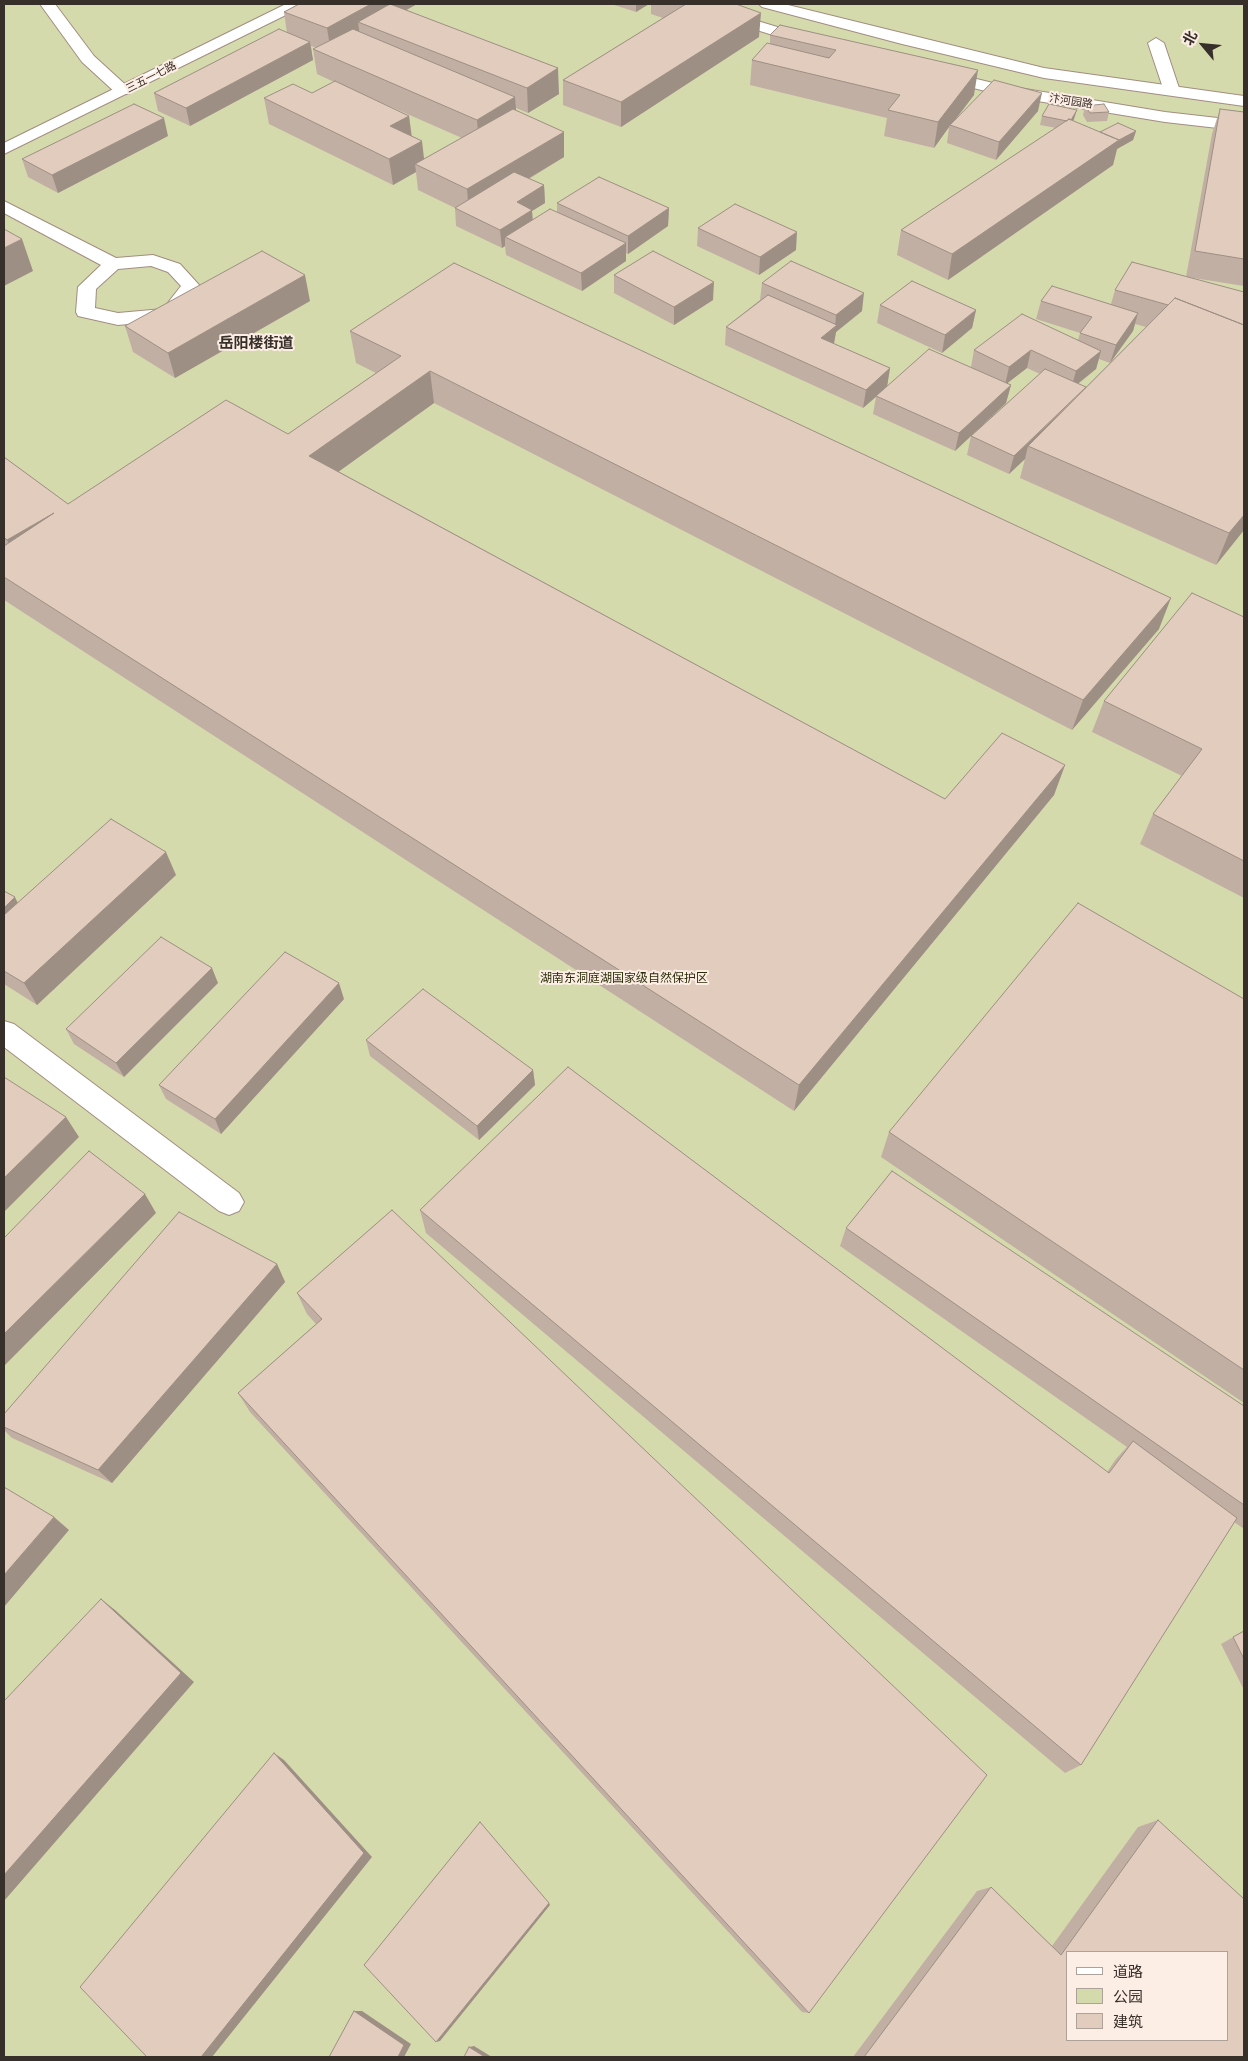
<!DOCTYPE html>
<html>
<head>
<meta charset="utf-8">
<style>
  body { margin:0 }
  #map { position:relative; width:1248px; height:2061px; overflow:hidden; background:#fceee5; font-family:Barlow,"Noto Sans SC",sans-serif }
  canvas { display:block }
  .frame { position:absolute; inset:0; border:5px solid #372f29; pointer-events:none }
  .legend { position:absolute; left:1066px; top:1951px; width:162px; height:90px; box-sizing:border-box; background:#fceee5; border:1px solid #ada29a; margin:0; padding:6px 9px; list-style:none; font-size:15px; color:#372f29 }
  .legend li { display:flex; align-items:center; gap:10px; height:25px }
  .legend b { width:25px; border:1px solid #ada29a }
  .north { position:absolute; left:1178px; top:20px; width:50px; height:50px; -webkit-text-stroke:4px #fceee5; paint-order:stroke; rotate:298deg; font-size:14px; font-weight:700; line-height:20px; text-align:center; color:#372f29 }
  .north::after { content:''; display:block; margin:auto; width:18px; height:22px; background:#372f29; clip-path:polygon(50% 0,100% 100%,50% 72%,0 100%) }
</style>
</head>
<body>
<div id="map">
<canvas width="1248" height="2061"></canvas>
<div class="frame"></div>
<ul class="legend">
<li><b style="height:6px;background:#fff"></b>道路</li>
<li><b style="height:14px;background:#d5daad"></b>公园</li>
<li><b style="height:14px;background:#e2ccbd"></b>建筑</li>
</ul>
<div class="north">北</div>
</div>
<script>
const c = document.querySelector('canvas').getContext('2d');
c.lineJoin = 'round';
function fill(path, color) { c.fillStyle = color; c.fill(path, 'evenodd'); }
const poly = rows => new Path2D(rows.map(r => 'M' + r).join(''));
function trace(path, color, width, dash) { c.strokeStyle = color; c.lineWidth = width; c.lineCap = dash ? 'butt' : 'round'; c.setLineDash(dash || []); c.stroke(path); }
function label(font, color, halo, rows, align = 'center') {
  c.font = font + ' Barlow,"Noto Sans SC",sans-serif'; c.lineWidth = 4; c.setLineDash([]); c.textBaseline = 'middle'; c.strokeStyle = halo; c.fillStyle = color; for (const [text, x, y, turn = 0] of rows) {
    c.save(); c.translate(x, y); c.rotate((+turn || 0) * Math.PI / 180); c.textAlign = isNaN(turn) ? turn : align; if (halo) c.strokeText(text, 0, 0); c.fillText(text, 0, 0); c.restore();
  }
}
fill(poly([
  [4,4,1244,4,1244,2057,4,2057],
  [1067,1952,1227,1952,1227,2040,1067,2040]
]), '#d5daad');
const street = poly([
  [40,4,55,4,94,56,129,88,131,91,129,94,117,94,82,62,40,4],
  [1156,38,1164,43,1180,91,1178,94,1166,94,1164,91,1148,43,1156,38],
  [4,201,116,258,153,255,180,264,200,286,176,318,169,320,118,325,78,316,76,312,78,287,101,265,4,213,4,201],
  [151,266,168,272,181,286,163,309,118,313,95,308,96,289,118,269,151,266],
  [4,1021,14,1024,239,1193,244,1202,239,1211,229,1215,219,1211,4,1047,4,1021]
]);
const secondary = poly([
  [286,4,305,4,302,7,4,154,4,143,286,4]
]);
const primary = poly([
  [692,4,712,4,741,16,817,39,819,42,817,45,805,45,731,22,694,7,692,4],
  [759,4,784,4,1044,68,1244,96,1244,106,1044,78,902,44,762,7,759,4],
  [940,70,1001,85,1165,112,1244,121,1244,131,1165,122,1001,95,934,78,932,75,934,72,940,70]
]);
trace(street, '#a28d80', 2);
trace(secondary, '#a28d80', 2);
trace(primary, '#a28d80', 2);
fill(street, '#fff');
fill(secondary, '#fff');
fill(primary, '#fff');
fill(poly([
  [299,4,417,4,406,10,559,94,528,113,516,108,516,111,564,132,564,157,529,179,544,185,545,203,532,211,533,219,557,212,557,203,669,208,668,226,628,254,626,253,626,261,582,291,506,255,505,246,502,248,456,226,455,208,418,190,416,172,393,185,269,124,264,98,312,93,334,82,317,74,313,49,317,48,311,46,313,60,190,126,158,111,154,93,287,33,284,12],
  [364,95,462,138,424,159,412,136,409,116],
  [611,4,649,4,636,12],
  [651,4,736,4,759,37,621,127,563,105,563,80,663,18,651,14],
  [780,25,974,95,955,120,1038,111,996,160,947,143,949,127,934,148,884,136,887,118,750,85,752,60,770,44,770,35],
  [1085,106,1109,112,1107,121,1087,122,1083,115],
  [1220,109,1244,112,1244,286,1187,277,1244,530,1216,565,1020,478,1025,459,1009,474,967,455,971,436,955,451,873,414,876,397,863,408,725,345,726,327,760,300,762,283,862,311,836,332,834,344,890,368,887,386,971,367,974,350,1078,340,1080,333,1036,319,1041,301,1111,304,1115,290,1186,277,1212,134],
  [1135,324,1146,327,1086,387,1078,384,1096,369,1099,359,1110,363,1133,331],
  [1027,368,1040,374,971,436,1006,403,1011,385,1007,383],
  [1042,116,1074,119,1073,121,1100,132,1136,131,1133,140,1117,149,1113,165,948,280,897,255,901,230,1056,128,1040,125],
  [168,136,58,193,28,177,22,159],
  [698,228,796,250,759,275,697,246],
  [614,275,713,300,674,325,614,293],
  [310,301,175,378,133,352,125,326],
  [880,305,976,310,972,328,942,353,877,323],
  [350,331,1159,629,1072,730,434,403,338,471,945,799,1065,765,1054,795,794,1111,4,600,4,457,68,504,288,434,376,373,356,363],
  [1244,617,1244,898,1140,844,1153,814,1182,776,1092,732,1104,701],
  [176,875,37,1005,4,984,4,891,18,902],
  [218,983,124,1077,74,1044,66,1029],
  [344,999,221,1134,166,1099,159,1085],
  [1244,999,1244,1403,881,1157,889,1132],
  [366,1040,533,1070,535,1085,479,1140,370,1056],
  [392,1210,809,2013,802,2012,250,1412,238,1393,316,1324,307,1314,297,1293],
  [420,1210,1107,1472,1116,1459,1127,1447,840,1246,846,1228,1244,1406,1244,1529,1234,1522,1081,1765,1065,1773,426,1233],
  [277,1264,285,1282,112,1483,12,1438,4,1430,4,1414],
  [1244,1631,1244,1690,1221,1644],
  [1158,1820,1244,2057,853,2057,977,1891,991,1887,1052,1946,1138,1827]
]), '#c2afa3');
fill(poly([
  [371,4,417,4,374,28,358,22,360,36,331,53,327,28],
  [636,4,649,4,636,12],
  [761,13,759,37,621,127,621,102],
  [310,42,313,60,190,126,186,108],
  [558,68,559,94,528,113,527,88],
  [978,70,974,95,951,125,950,125,949,127,934,148,938,122],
  [1042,93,1038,111,996,160,999,142],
  [515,97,517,122,479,145,477,120],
  [1077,110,1074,119,1068,131,1070,122],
  [409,116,412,141,390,126],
  [164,118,168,136,58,193,52,175],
  [1136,131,1133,140,1117,149,1113,165,948,280,952,254,1114,143],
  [564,132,564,157,469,214,467,189],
  [422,141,425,167,415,164,416,172,393,185,389,159],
  [544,185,545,203,532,211,533,228,505,237,505,246,502,248,500,230,517,202],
  [669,208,668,226,628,254,628,236],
  [797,232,796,250,759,275,760,257],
  [22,239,33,271,4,286,4,248],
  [626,243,626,261,582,291,581,273],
  [305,275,310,301,175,378,168,353],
  [714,282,713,300,674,325,674,307],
  [864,293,862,311,836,332,834,343,818,356,821,338,835,327,836,315],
  [976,310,972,328,942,353,945,335],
  [1138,313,1133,331,1110,363,1116,345],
  [1031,350,1027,368,1005,385,1009,367],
  [1101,351,1096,369,1071,389,1076,371],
  [890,368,887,387,863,408,866,390],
  [430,371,434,403,316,488,309,456],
  [1011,385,1006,403,955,451,959,433],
  [1087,388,1028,446,1025,459,1009,474,1014,456],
  [54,513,21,571,7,540],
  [1244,515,1244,530,1216,565,1229,533],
  [1171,598,1159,629,1072,730,1083,700],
  [1065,765,1054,795,794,1111,799,1085],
  [166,852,176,875,37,1005,24,983],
  [15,897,19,906,4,921,4,908],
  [212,968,218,983,124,1077,116,1063],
  [339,983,344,999,221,1134,215,1119],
  [533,1070,535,1085,479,1140,477,1126],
  [66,1117,79,1137,4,1212,4,1178],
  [145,1194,156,1213,4,1366,4,1334],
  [277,1264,285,1282,112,1483,98,1470],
  [54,1517,69,1530,4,1607,4,1575],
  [101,1599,115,1610,194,1682,4,1901,4,1875],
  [274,1753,284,1760,372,1857,212,2057,201,2057],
  [549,1903,550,1905,440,2041,436,2042],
  [354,2011,362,2011,411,2044,404,2057,398,2057],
  [474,2046,492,2057,485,2057,469,2047]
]), '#9e8f84');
const building = poly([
  [299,4,371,4,327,28,284,12,299,4],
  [390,4,558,68,527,88,358,22,390,4],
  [686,4,736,4,761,13,621,102,563,80,686,4],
  [780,25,978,70,938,122,888,110,900,95,752,60,767,43,829,58,836,50,770,35,780,25],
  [279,29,310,42,186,108,154,93,279,29],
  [353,29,515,97,477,120,313,49,353,29],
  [994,80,1042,93,999,142,950,125,994,80],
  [335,81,409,116,390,126,422,141,389,159,264,98,293,84,312,93,335,81],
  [134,104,164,118,52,175,22,159,134,104],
  [1049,104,1077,110,1071,120,1069,119,1067,121,1042,116,1049,104],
  [1104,104,1109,112,1090,113,1085,106,1104,104],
  [513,109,564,132,467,189,415,164,513,109],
  [1220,109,1244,112,1244,259,1195,251,1220,109],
  [1069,119,1119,140,952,254,901,230,1069,119],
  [1118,123,1136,131,1119,140,1100,132,1118,123],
  [514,172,544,185,517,202,532,210,500,230,455,208,514,172],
  [599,177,669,208,628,236,557,203,599,177],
  [735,204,797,232,760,257,698,228,735,204],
  [550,209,626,243,581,273,505,237,550,209],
  [4,229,22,239,4,248,4,229],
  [262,251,305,275,168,353,125,326,262,251],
  [653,251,714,282,674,307,614,275,653,251],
  [791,261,864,293,836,315,762,283,791,261],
  [1132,262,1244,292,1244,325,1175,298,1168,305,1115,290,1132,262],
  [454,263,1171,598,1083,700,430,371,309,456,945,799,1002,733,1065,765,799,1085,4,577,4,546,54,513,7,540,4,537,4,457,68,504,226,400,288,434,401,356,350,331,454,263],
  [912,281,976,310,945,335,880,305,912,281],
  [1052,286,1138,313,1116,345,1080,333,1092,317,1041,301,1052,286],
  [768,295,837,325,821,338,890,368,866,390,726,327,768,295],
  [1175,298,1244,325,1244,515,1229,533,1028,446,1175,298],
  [1022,314,1101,351,1076,371,1031,350,1009,367,974,350,1022,314],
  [929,349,1011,385,959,433,876,396,929,349],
  [1045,369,1086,387,1014,456,971,436,1045,369],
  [1192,593,1244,617,1244,861,1153,814,1202,749,1104,701,1192,593],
  [111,819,166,852,24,983,4,971,4,915,111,819],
  [4,891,15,897,4,908,4,891],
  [1078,903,1244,999,1244,1370,889,1132,1078,903],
  [161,937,212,968,116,1063,66,1029,161,937],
  [285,952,339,983,215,1119,159,1085,285,952],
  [423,989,533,1070,477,1126,366,1040,423,989],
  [568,1067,1109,1473,1133,1441,1237,1518,1081,1765,420,1210,568,1067],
  [4,1077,66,1117,4,1178,4,1077],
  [89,1151,145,1194,4,1334,4,1238,89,1151],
  [892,1171,1244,1406,1244,1505,846,1228,892,1171],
  [392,1210,987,1775,809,2013,238,1393,322,1319,297,1293,392,1210],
  [179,1212,277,1264,98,1470,4,1427,4,1414,179,1212],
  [4,1487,54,1517,4,1575,4,1487],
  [101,1599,181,1673,4,1875,4,1701,101,1599],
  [1244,1631,1244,1659,1233,1637,1244,1631],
  [274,1753,364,1853,201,2057,147,2057,80,1987,274,1753],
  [1158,1820,1244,1899,1244,2057,864,2057,991,1887,1061,1955,1158,1820],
  [1067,1952,1227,1952,1227,2040,1067,2040,1067,1952],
  [480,1822,549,1903,436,2042,364,1965,480,1822],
  [354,2011,404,2045,398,2057,329,2057,354,2011],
  [469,2047,485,2057,464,2057,469,2047]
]);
fill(building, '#e2ccbd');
trace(building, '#9e8f84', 1);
label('11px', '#372f29', '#fceee5', [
  ["三五一七路",151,77,-27],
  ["汴河园路",1071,101,9]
]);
label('12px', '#2b2d08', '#fceee5', [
  ["湖南东洞庭湖国家级自然保护区",624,978]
]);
label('bold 15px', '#372f29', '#fceee5', [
  ["岳阳楼街道",256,343]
]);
</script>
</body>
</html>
